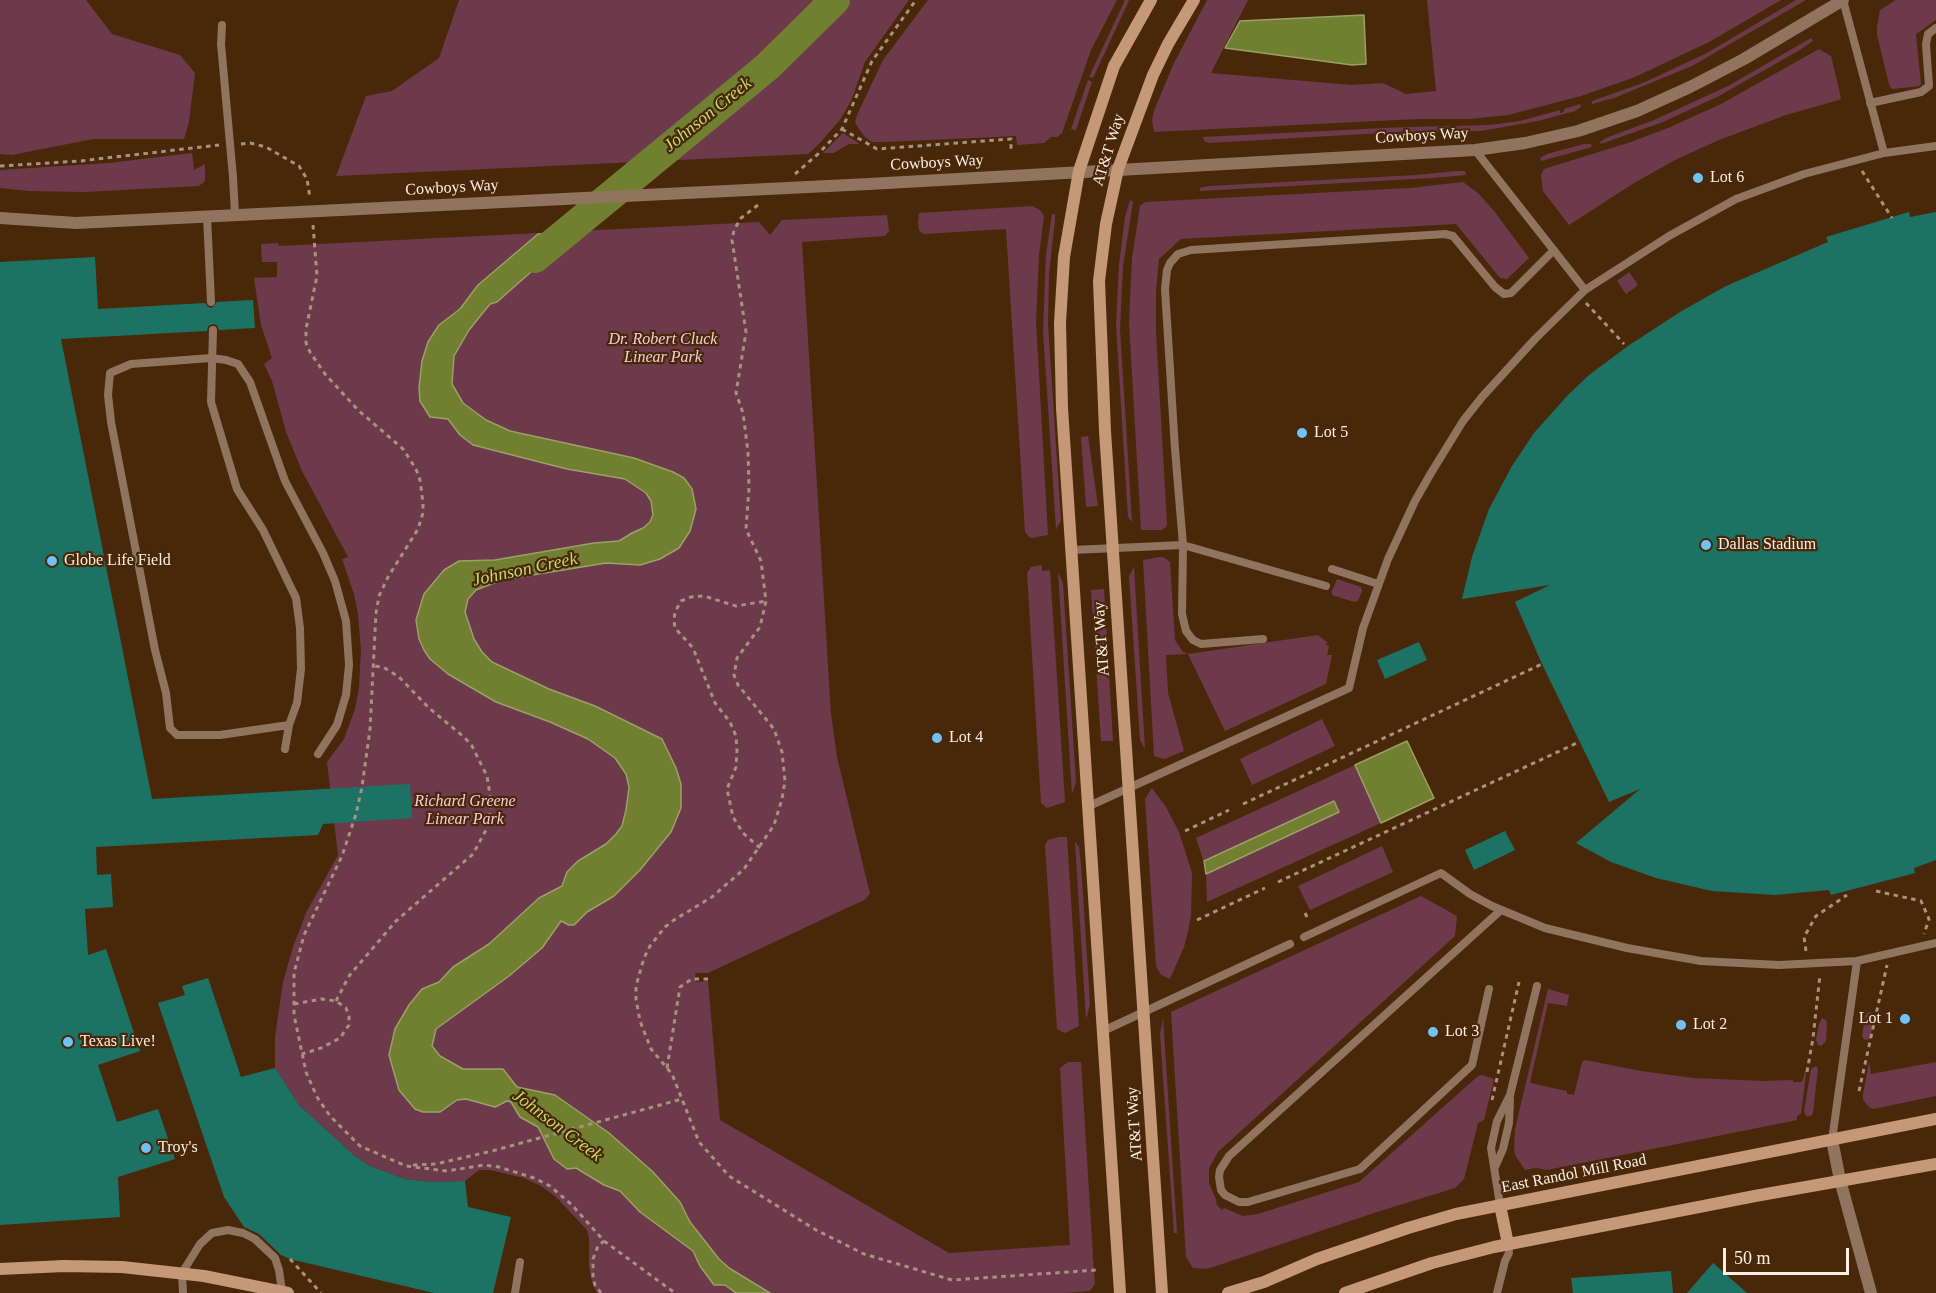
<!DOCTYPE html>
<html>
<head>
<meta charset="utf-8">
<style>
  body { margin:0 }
  #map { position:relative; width:1936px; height:1293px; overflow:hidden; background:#49280a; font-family:Georgia,serif }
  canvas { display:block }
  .scale { position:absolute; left:1723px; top:1248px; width:126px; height:27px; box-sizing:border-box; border:3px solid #fdeee3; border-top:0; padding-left:8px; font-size:18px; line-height:21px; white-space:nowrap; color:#fdeee3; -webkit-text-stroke:4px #49280a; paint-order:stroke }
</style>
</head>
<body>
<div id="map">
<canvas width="1936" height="1293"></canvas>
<div class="scale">50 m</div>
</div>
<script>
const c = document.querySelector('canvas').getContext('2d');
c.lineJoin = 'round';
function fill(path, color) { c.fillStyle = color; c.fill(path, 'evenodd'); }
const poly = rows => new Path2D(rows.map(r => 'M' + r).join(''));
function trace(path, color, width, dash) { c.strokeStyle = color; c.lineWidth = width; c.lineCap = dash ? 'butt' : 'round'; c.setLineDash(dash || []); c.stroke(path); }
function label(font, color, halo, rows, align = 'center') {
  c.font = font + ' Georgia,serif'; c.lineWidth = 4.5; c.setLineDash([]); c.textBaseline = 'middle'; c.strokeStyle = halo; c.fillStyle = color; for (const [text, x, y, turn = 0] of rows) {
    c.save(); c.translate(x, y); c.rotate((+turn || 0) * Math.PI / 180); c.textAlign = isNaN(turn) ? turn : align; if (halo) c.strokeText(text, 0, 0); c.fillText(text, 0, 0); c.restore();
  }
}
fill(poly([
  [0,0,86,0,112,34,180,55,195,73,189,122,184,139,93,139,12,155,0,154],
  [459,0,909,0,865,62,851,101,840,120,818,145,808,154,336,176,366,96,392,91,439,58],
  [928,0,1117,0,1091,50,1062,133,1057,137,1051,137,1044,143,1017,145,1016,136,884,142,872,142,864,136,855,123,857,115,883,60],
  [1125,0,1129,0,1127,5,1093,78,1089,77],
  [1207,0,1248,0,1211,73,1352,85,1383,83,1406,94,1436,91,1427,0,1781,0,1709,42,1635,77,1581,96,1508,115,1469,119,1417,119,1154,132,1152,120,1154,111,1173,65],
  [1796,0,1806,0,1692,66,1614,98,1592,104,1592,101,1643,83,1707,53],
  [1896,0,1936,0,1936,20,1916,34,1921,84,1919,86,1893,89,1891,88,1889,84,1877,35,1877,27,1880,10],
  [1811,38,1813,41,1798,51,1719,96,1663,122,1601,144,1600,142,1606,138,1654,120,1728,86],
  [1819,49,1831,56,1841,98,1839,100,1786,115,1719,140,1677,159,1634,183,1569,225,1543,191,1541,175,1544,169,1631,142,1668,128,1721,104],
  [1088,80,1092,82,1076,130,1071,129],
  [1580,104,1581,107,1575,111,1538,121,1481,131,1400,132,1209,143,1204,141,1203,137,1405,127,1452,126,1453,128,1455,126,1490,125,1520,121,1560,110,1560,113,1564,112,1564,109],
  [843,133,860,144,849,144,834,153,823,153],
  [1584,144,1591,144,1592,147,1541,161,1540,158,1547,154],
  [192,153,194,170,205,164,205,181,199,186,84,192,29,191,0,188,0,170,109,163],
  [1457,171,1465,171,1466,175,1432,178,1200,191,1200,188,1209,186,1416,175],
  [1463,182,1478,193,1494,211,1529,258,1507,279,1500,278,1456,224,1181,239,1159,259,1156,292,1156,333,1167,523,1166,527,1162,530,1141,530,1129,322,1132,258,1140,206,1145,202,1410,188],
  [1130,200,1133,202,1123,266,1120,329,1132,522,1128,517,1116,325,1119,265,1125,217],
  [1032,206,1040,210,1044,216,1039,255,1036,322,1048,535,1032,538,1029,537,1025,532,1006,229,923,234,919,230,918,222,919,213],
  [1052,214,1055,214,1055,219,1049,275,1048,324,1061,521,1056,529,1043,331,1046,254],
  [887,215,889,231,885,236,802,242,831,714,837,757,870,894,864,900,708,973,695,973,696,982,708,981,720,1120,949,1253,1070,1245,1060,1068,1068,1062,1081,1062,1093,1256,1091,1257,1093,1257,1095,1284,1090,1291,1063,1293,597,1293,592,1282,589,1266,589,1239,587,1230,556,1197,541,1186,524,1178,490,1170,479,1170,465,1181,431,1182,405,1179,370,1166,355,1156,299,1105,275,1068,275,1037,283,982,293,947,306,913,338,855,327,762,344,739,355,709,359,688,361,650,358,614,354,594,342,559,348,557,302,471,286,432,272,381,264,364,272,358,261,325,254,278,277,277,277,262,262,262,261,244,278,243,279,246,759,222,770,235,782,220],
  [1629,272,1638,285,1626,294,1617,281],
  [1088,436,1098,506,1086,507,1081,437],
  [1160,557,1165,558,1170,562,1175,640,1183,652,1188,654,1318,635,1328,643,1325,644,1329,646,1327,655,1332,655,1326,684,1225,731,1188,654,1166,655,1168,693,1184,751,1164,759,1157,757,1154,756,1143,560],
  [1042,565,1042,571,1050,570,1065,802,1047,808,1041,803,1027,573,1031,567],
  [1134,567,1145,749,1140,740,1130,591,1129,576],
  [1058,572,1063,583,1076,782,1072,794],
  [1337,579,1361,587,1362,591,1358,601,1354,602,1332,595,1332,591],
  [1104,589,1113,741,1101,741,1091,590],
  [1322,719,1335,746,1252,785,1240,759],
  [1355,765,1381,823,1207,902,1206,869,1196,838],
  [1152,788,1166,807,1179,832,1192,873,1191,916,1188,931,1184,947,1170,979,1161,975,1156,966,1145,799],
  [1059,837,1067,837,1079,1026,1065,1033,1057,1029,1045,845,1048,840],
  [1075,842,1079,847,1081,864,1090,1004,1086,1020],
  [1382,846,1393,872,1310,910,1298,886],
  [1421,896,1457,916,1455,936,1218,1152,1209,1168,1209,1183,1217,1202,1216,1204,1222,1210,1224,1208,1243,1216,1258,1214,1359,1182,1478,1076,1482,1075,1494,1079,1484,1120,1478,1123,1464,1179,1455,1188,1380,1211,1207,1269,1193,1268,1186,1257,1171,1012],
  [1548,989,1569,995,1567,1006,1548,1003,1530,1083,1567,1091,1567,1094,1574,1095,1582,1062,1585,1060,1641,1071,1693,1078,1762,1081,1793,1080,1793,1082,1802,1082,1807,1066,1801,1114,1797,1116,1797,1120,1547,1170,1536,1168,1525,1170,1515,1155,1514,1148,1515,1129],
  [1871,1012,1873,1017,1871,1035,1870,1039,1865,1040,1862,1037,1865,1016,1867,1013],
  [1163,1018,1177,1233,1174,1233,1160,1034],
  [1822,1018,1826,1020,1827,1024,1826,1041,1821,1046,1818,1045,1816,1040,1819,1024],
  [1869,1062,1871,1074,1936,1062,1936,1096,1873,1109,1869,1107,1863,1100,1863,1095],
  [1816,1066,1818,1069,1813,1113,1811,1116,1806,1116,1804,1111,1811,1069]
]), '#6d3a4c');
const water = poly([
  [1364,15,1366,64,1352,65,1225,48,1240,21,1364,15],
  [576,232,497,302,490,304,469,330,454,356,452,384,463,403,486,420,510,431,634,458,673,472,684,478,692,489,696,509,690,531,679,548,660,559,640,565,606,563,502,580,476,590,468,599,465,612,474,639,482,652,492,662,549,689,595,706,662,739,676,768,681,784,681,808,671,832,640,870,614,896,587,912,574,925,569,925,561,921,542,948,509,976,436,1029,432,1046,440,1056,463,1069,503,1069,517,1087,555,1095,609,1133,653,1172,680,1202,690,1222,719,1259,729,1268,770,1293,736,1293,725,1285,714,1285,700,1266,693,1251,640,1212,620,1191,604,1185,576,1168,567,1169,554,1159,538,1127,520,1117,511,1102,507,1101,495,1107,466,1099,457,1100,440,1112,423,1112,415,1109,399,1090,389,1055,395,1029,409,1005,422,989,439,982,453,967,489,944,539,898,562,886,567,872,578,861,606,844,616,834,622,826,626,810,629,787,626,774,615,758,588,739,550,722,496,702,448,674,430,659,424,650,419,639,416,620,424,594,444,570,459,561,495,560,594,543,619,541,632,533,643,528,650,522,653,515,651,501,646,493,625,479,567,469,473,445,460,435,448,419,430,417,420,401,419,388,422,361,428,342,439,325,460,309,478,285,538,234,576,232],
  [1407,741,1434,798,1381,823,1355,765,1407,741],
  [1334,801,1339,812,1206,874,1204,861,1334,801]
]);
fill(water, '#717f31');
trace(water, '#9ba066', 1.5);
trace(poly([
  [535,258,767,67,835,0]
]), '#717f31', 30);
fill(poly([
  [1909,212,1910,217,1936,212,1936,860,1914,868,1915,873,1831,895,1829,890,1775,895,1712,891,1656,878,1611,862,1576,843,1640,789,1609,802,1542,664,1515,602,1550,585,1462,599,1472,557,1489,509,1512,466,1534,433,1568,395,1589,375,1628,346,1680,312,1726,286,1828,242,1826,237],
  [95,257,98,309,205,303,208,307,212,308,217,302,253,300,255,328,219,330,217,325,213,324,208,326,207,331,61,339,152,799,410,784,412,818,323,824,318,835,96,847,97,875,111,874,113,907,85,909,88,955,106,949,140,1051,98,1065,117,1122,158,1109,175,1159,118,1177,120,1217,0,1225,0,262],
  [1419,642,1427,660,1385,679,1377,660],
  [1505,831,1515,850,1474,870,1465,850],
  [208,978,241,1077,275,1068,299,1105,355,1156,370,1166,405,1179,431,1182,465,1181,468,1207,511,1217,493,1293,434,1293,290,1259,281,1255,259,1234,244,1227,224,1197,158,1003,185,995,182,986],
  [1713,1263,1747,1293,1687,1293],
  [1671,1271,1673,1293,1573,1293,1571,1278]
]), '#1c7364');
trace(poly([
  [842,129,877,149,1011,139,1011,149],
  [241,144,250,143,266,147,299,166,307,179,310,198],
  [0,166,80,161,219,145],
  [1862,171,1892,218],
  [795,174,818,154,842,129,872,61,916,0],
  [758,205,741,218,734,230,732,240,746,332,736,393,743,413,748,452,749,488,746,529,761,561,766,601,760,627,737,658,734,675,738,685,774,729,782,752,785,781,782,799,774,825,744,869,712,897,674,920,665,927,650,946,644,958,636,986,636,999,640,1021,651,1049,672,1074,699,1142,729,1176,816,1230,864,1254,952,1280,1097,1270],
  [313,225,317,276,306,329,306,343,310,352,325,374,358,410,403,449,416,469,420,480,423,503,423,513,418,529,388,577,379,596,376,613,370,729,362,787,356,814,342,856,304,935,294,973,294,1015,306,1072,317,1097,330,1116,360,1146,406,1166,447,1171,484,1165,499,1167,534,1178,550,1186,572,1205,604,1241,675,1293],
  [1586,303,1624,344],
  [1243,804,1542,664],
  [1185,831,1229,810],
  [760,848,743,833,733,817,727,789,736,767,737,751,736,736,730,722,715,703,693,648,675,628,674,620,675,612,681,601,691,597,704,596,736,606,766,601],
  [1278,882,1579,742],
  [1876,891,1921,901,1929,919,1924,934],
  [1305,913,1307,917],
  [1197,920,1265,888],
  [1806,951,1804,937,1816,916,1847,895],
  [336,1001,349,976,396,921,473,854,486,830,490,814,491,801,487,776,472,746,464,737,429,708,399,677,383,667,373,666],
  [294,1004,321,999,336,1001,346,1008,349,1016,349,1025,340,1038,321,1048,302,1054],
  [667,1068,680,987,692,979,709,979],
  [1807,1072,1813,1038,1820,975],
  [1859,1091,1887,965],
  [1492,1100,1519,982],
  [413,1165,436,1164,492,1151,682,1099],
  [290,1259,321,1293],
  [601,1293,595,1285,593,1277,593,1259,598,1246,604,1241]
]), '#a8917d', 3, [4.5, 4.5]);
trace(poly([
  [1843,0,1884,153],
  [221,44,222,25],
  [1870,103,1921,92,1929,86,1926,44,1928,34,1936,28],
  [1475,150,1585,290],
  [233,177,235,215],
  [207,216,211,302],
  [213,330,211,402,237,489,263,530,296,598,300,628,301,669,297,703,289,725,285,749],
  [1072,550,1183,545,1175,449,1165,289,1167,270,1170,263,1178,254,1191,250,1445,234,1453,236,1495,287,1504,294,1511,293,1554,250],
  [1332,569,1378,584],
  [1263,639,1201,644,1193,640,1186,631,1182,614,1183,545,1326,586],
  [289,725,220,735,177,735,170,728,166,693,155,650,111,422,108,395,110,373,131,364,211,358,226,360,238,364,250,382,285,481,323,553,335,581,346,621,349,665,346,695,337,725,318,754],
  [1089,806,1349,688,1363,628,1388,559,1415,501,1431,473,1463,421,1482,397,1535,339,1585,290,1669,236,1736,199,1804,174,1884,153,1936,146],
  [1304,937,1441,873,1470,894,1492,906,1545,928,1627,948,1701,961,1779,965,1857,961,1936,943],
  [1489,989,1472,1065,1360,1169,1248,1202,1239,1202,1225,1195,1221,1190,1219,1177,1220,1170,1229,1156,1501,910],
  [1103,1031,1290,944],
  [1832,1140,1857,961],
  [1495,1167,1503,1149,1509,1123,1510,1099],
  [1500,1205,1491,1148,1497,1121,1510,1095,1537,986],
  [183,1293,182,1273,200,1244,212,1233,228,1230,243,1233,255,1239,275,1258,279,1270,282,1291,280,1293],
  [515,1293,520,1262],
  [1497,1293,1505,1261,1509,1253,1508,1244]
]), '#90745f', 8);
trace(poly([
  [869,184,1475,150,1525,143,1578,131,1637,111,1690,87,1744,59,1843,0],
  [0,218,76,223,279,213],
  [1832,1140,1840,1180,1871,1293]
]), '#90745f', 12);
trace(poly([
  [1500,1205,1508,1244],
  [0,1269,64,1266,122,1267,204,1276,288,1293],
  [1120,1293,1062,408,1060,323,1064,257,1079,171,1114,66,1151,0],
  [1162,1293,1105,431,1099,281,1106,224,1118,169,1153,75,1168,44,1194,0],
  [1228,1293,1264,1282,1317,1259,1408,1228,1456,1214,1936,1119],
  [1345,1293,1432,1263,1494,1247,1755,1196,1936,1164]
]), '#c59877', 12);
trace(poly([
  [221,44,233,177]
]), '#90745f', 8);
trace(poly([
  [279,213,869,184]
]), '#90745f', 12);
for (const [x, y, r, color] of [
  [1698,178,6,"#71c1f5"],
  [1302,433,6,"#71c1f5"],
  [1706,545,6,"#71c1f5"],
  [52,561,6,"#71c1f5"],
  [937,738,6,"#71c1f5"],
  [1905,1019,6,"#71c1f5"],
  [1681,1025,6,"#71c1f5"],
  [1433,1032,6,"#71c1f5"],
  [68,1042,6,"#71c1f5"],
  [146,1148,6,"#71c1f5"]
]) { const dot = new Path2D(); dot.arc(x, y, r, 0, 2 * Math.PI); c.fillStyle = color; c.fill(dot); trace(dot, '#49280a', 2); }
label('16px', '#fdeee3', '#49280a', [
  ["Cowboys Way",1422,136,-3],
  ["AT&T Way",1109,150,-73],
  ["Cowboys Way",937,163,-3],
  ["Cowboys Way",452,188,-3],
  ["AT&T Way",1102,639,-94],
  ["AT&T Way",1135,1124,-94],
  ["East Randol Mill Road",1574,1174,-11]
]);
label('16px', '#fdeee3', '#49280a', [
  ["Lot 6",1710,178],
  ["Lot 5",1314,433],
  ["Dallas Stadium",1718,545],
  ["Globe Life Field",64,561],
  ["Lot 4",949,738],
  ["Lot 1",1893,1019,"right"],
  ["Lot 2",1693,1025],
  ["Lot 3",1445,1032],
  ["Texas Live!",80,1042],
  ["Troy's",158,1148]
], 'left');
label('italic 16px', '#f8cbd8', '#49280a', [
  ["Dr. Robert Cluck",663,340],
  ["Linear Park",663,358],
  ["Richard Greene",465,802],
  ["Linear Park",465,820]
]);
label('italic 18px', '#c5d96f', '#49280a', [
  ["Johnson Creek",708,115,-39],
  ["Johnson Creek",525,570,-12],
  ["Johnson Creek",557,1126,37]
]);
</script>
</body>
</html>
